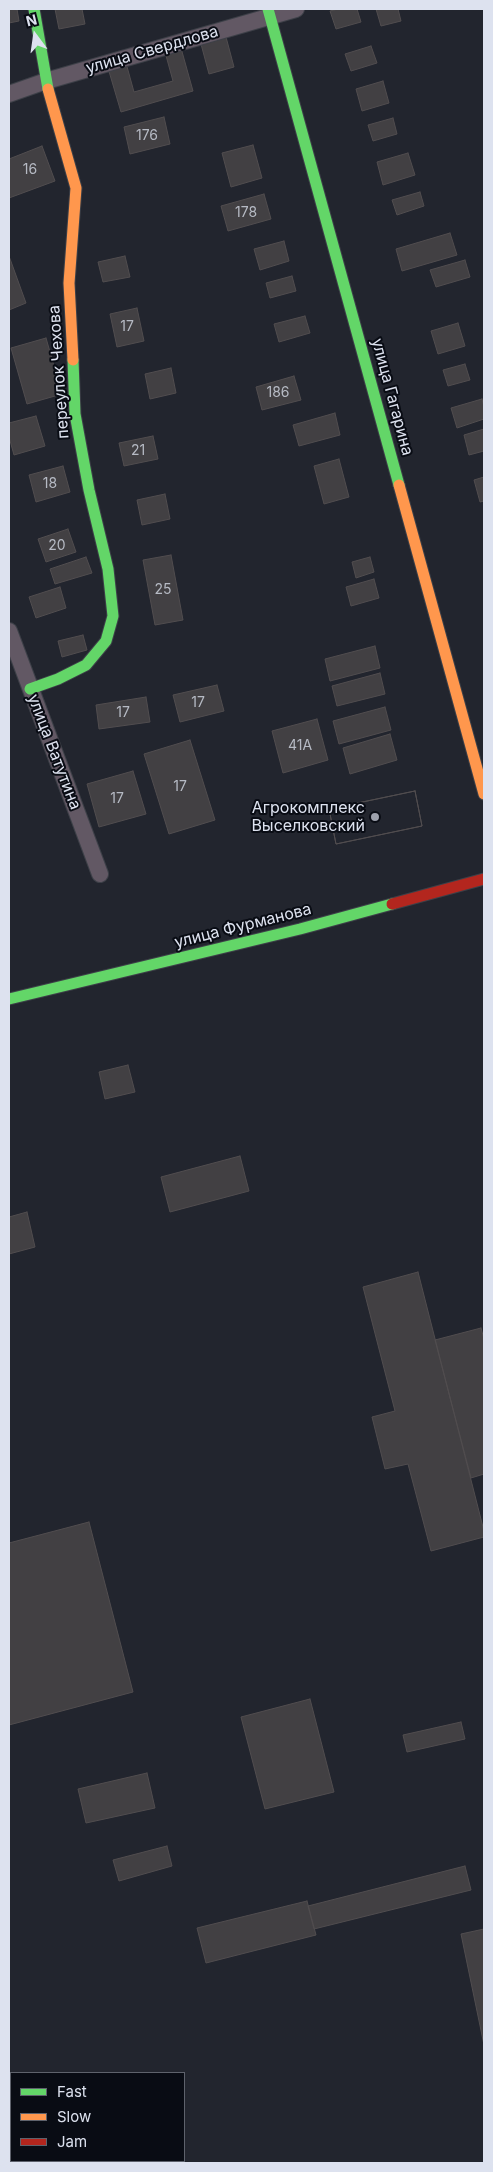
<!DOCTYPE html>
<html>
<head>
<meta charset="utf-8">
<style>
  body { margin:0 }
  #map { position:relative; width:493px; height:2172px; overflow:hidden; background:#22252e; font-family:Inter,sans-serif }
  canvas { display:block }
  .frame { position:absolute; inset:0; border:10px solid #dde2ef; pointer-events:none }
  .legend { position:absolute; left:10px; top:2072px; width:175px; height:90px; box-sizing:border-box; background:#090c14; border:1px solid #5e626c; margin:0; padding:6px 9px; list-style:none; font-size:15px; color:#dde2ef }
  .legend li { display:flex; align-items:center; gap:10px; height:25px }
  .legend b { width:25px; border:1px solid #5e626c }
  .north { position:absolute; left:10px; top:10px; width:50px; height:50px; -webkit-text-stroke:4px #090c14; paint-order:stroke; rotate:346deg; font-size:14px; font-weight:700; line-height:20px; text-align:center; color:#dde2ef }
  .north::after { content:''; display:block; margin:auto; width:18px; height:22px; background:#dde2ef; clip-path:polygon(50% 0,100% 100%,50% 72%,0 100%) }
</style>
</head>
<body>
<div id="map">
<canvas width="493" height="2172"></canvas>
<div class="frame"></div>
<ul class="legend">
<li><b style="height:6px;background:#63d668"></b>Fast</li>
<li><b style="height:6px;background:#ff974d"></b>Slow</li>
<li><b style="height:6px;background:#b3261e"></b>Jam</li>
</ul>
<div class="north">N</div>
</div>
<script>
const c = document.querySelector('canvas').getContext('2d');
c.lineJoin = 'round';
function fill(path, color) { c.fillStyle = color; c.fill(path, 'evenodd'); }
const poly = rows => new Path2D(rows.map(r => 'M' + r).join(''));
function trace(path, color, width, dash) { c.strokeStyle = color; c.lineWidth = width; c.lineCap = dash ? 'butt' : 'round'; c.setLineDash(dash || []); c.stroke(path); }
function label(font, color, halo, rows, align = 'center') {
  c.font = font + ' Inter,sans-serif'; c.lineWidth = 4; c.setLineDash([]); c.textBaseline = 'middle'; c.strokeStyle = halo; c.fillStyle = color; for (const [text, x, y, turn = 0] of rows) {
    c.save(); c.translate(x, y); c.rotate((+turn || 0) * Math.PI / 180); c.textAlign = isNaN(turn) ? turn : align; if (halo) c.strokeText(text, 0, 0); c.fillText(text, 0, 0); c.restore();
  }
}
const building = poly([
  [9,9,17,9,19,21,9,23,9,9],
  [55,9,82,9,85,24,59,29,55,9],
  [338,9,357,9,361,22,336,29,330,11,338,9],
  [376,9,398,9,401,21,381,26,376,9],
  [226,37,234,67,209,74,201,44,226,37],
  [371,46,377,63,351,71,345,54,371,46],
  [181,48,193,91,121,112,108,68,126,63,134,92,173,81,165,52,181,48],
  [383,81,389,103,362,111,356,89,383,81],
  [164,117,170,144,130,154,124,127,164,117],
  [393,118,397,134,373,141,368,125,393,118],
  [253,145,262,178,231,187,222,153,253,145],
  [42,146,55,181,9,198,9,159,42,146],
  [408,153,415,175,383,185,377,162,408,153],
  [420,192,424,206,397,215,392,200,420,192],
  [264,194,271,219,228,231,221,206,264,194],
  [450,233,457,255,402,271,396,249,450,233],
  [284,241,289,261,260,270,254,249,284,241],
  [9,256,26,303,9,310,9,256],
  [125,256,130,277,103,282,98,262,125,256],
  [465,260,470,277,436,287,430,270,465,260],
  [292,276,296,291,270,298,266,283,292,276],
  [137,308,144,341,117,347,110,314,137,308],
  [305,316,310,333,279,342,274,324,305,316],
  [458,323,465,346,438,354,431,331,458,323],
  [46,338,62,394,27,404,11,348,46,338],
  [465,364,470,380,448,386,443,370,465,364],
  [171,368,176,393,150,399,145,374,171,368],
  [294,376,301,400,262,410,256,387,294,376],
  [482,399,484,407,484,419,457,428,451,408,482,399],
  [335,413,340,435,299,446,293,425,335,413],
  [36,416,45,446,14,455,9,437,9,423,36,416],
  [484,429,484,451,469,455,464,435,484,429],
  [153,436,158,459,124,466,119,443,153,436],
  [339,459,349,497,324,504,314,466,339,459],
  [63,466,70,492,36,502,29,475,63,466],
  [484,477,484,501,480,502,474,480,484,477],
  [165,494,170,519,142,525,137,500,165,494],
  [68,529,76,552,46,562,38,539,68,529],
  [171,555,183,620,155,625,143,560,171,555],
  [86,557,92,573,55,584,50,569,86,557],
  [370,557,374,572,356,578,352,562,370,557],
  [374,579,379,598,351,606,346,587,374,579],
  [60,587,66,608,36,618,29,597,60,587],
  [83,635,87,650,62,657,58,641,83,635],
  [375,646,380,668,330,681,325,659,375,646],
  [380,673,385,694,337,706,332,686,380,673],
  [217,685,224,711,180,722,173,695,217,685],
  [146,697,150,722,99,729,96,705,146,697],
  [385,707,391,730,339,744,333,721,385,707],
  [317,719,328,760,283,773,272,731,317,719],
  [390,734,397,760,350,774,343,748,390,734],
  [190,740,215,820,169,834,144,754,190,740],
  [133,771,146,814,99,827,87,784,133,771],
  [415,791,422,826,336,844,329,809,415,791],
  [415,791,422,826,336,844,329,809,415,791],
  [128,1065,135,1092,105,1099,99,1072,128,1065],
  [240,1156,249,1191,170,1212,161,1177,240,1156],
  [27,1212,35,1247,9,1254,9,1217,27,1212],
  [418,1272,484,1531,484,1537,431,1551,408,1464,385,1469,372,1417,395,1411,363,1287,418,1272],
  [481,1328,484,1339,484,1474,471,1478,435,1340,481,1328],
  [89,1522,133,1692,9,1725,9,1543,89,1522],
  [310,1699,334,1792,265,1809,241,1717,310,1699],
  [461,1722,465,1739,407,1752,403,1735,461,1722],
  [147,1773,155,1808,86,1823,78,1789,147,1773],
  [167,1846,172,1866,119,1881,113,1860,167,1846],
  [465,1866,471,1890,314,1929,308,1906,465,1866],
  [307,1901,316,1935,206,1963,197,1928,307,1901],
  [484,1929,484,2045,461,1934,484,1929]
]);
fill(building, '#424043');
trace(building, '#514d4f', 1);
const street = poly([
  [9,94,46,81,296,9],
  [9,631,100,874]
]);
const fast = poly([
  [34,9,48,89],
  [268,9,399,485],
  [30,689,58,679,86,665,106,641,113,616,108,569,89,490,75,414,73,360],
  [9,999,300,929,392,904]
]);
const slow = poly([
  [48,89,76,188,69,283,73,360],
  [399,485,484,794]
]);
const jam = poly([
  [392,904,484,879]
]);
trace(street, '#3d4048', 18);
trace(fast, '#3d4048', 13);
trace(slow, '#3d4048', 13);
trace(jam, '#3d4048', 13);
trace(street, '#625864', 16);
trace(fast, '#63d668', 11);
trace(slow, '#ff974d', 11);
trace(jam, '#b3261e', 11);
for (const [x, y, r, color] of [
  [375,817,5,"#9ca0ab"]
]) { const dot = new Path2D(); dot.arc(x, y, r, 0, 2 * Math.PI); c.fillStyle = color; c.fill(dot); trace(dot, '#090c14', 2); }
label('14px', '#b6bac4', null, [
  ["176",147,136],
  ["16",30,170],
  ["178",246,213],
  ["17",127,327],
  ["186",278,393],
  ["21",138,451],
  ["18",50,484],
  ["20",57,546],
  ["25",163,590],
  ["17",198,703],
  ["17",123,713],
  ["41А",300,746],
  ["17",180,787],
  ["17",117,799]
]);
label('16px', '#dde2ef', '#090c14', [
  ["улица Свердлова",152,50,-16],
  ["переулок Чехова",59,372,-94],
  ["улица Гагарина",392,397,75],
  ["улица Ватутина",54,752,69],
  ["улица Фурманова",243,926,-14]
]);
label('16px', '#dde2ef', '#090c14', [
  ["Агрокомплекс",365,808],
  ["Выселковский",365,826]
], 'right');
</script>
</body>
</html>
